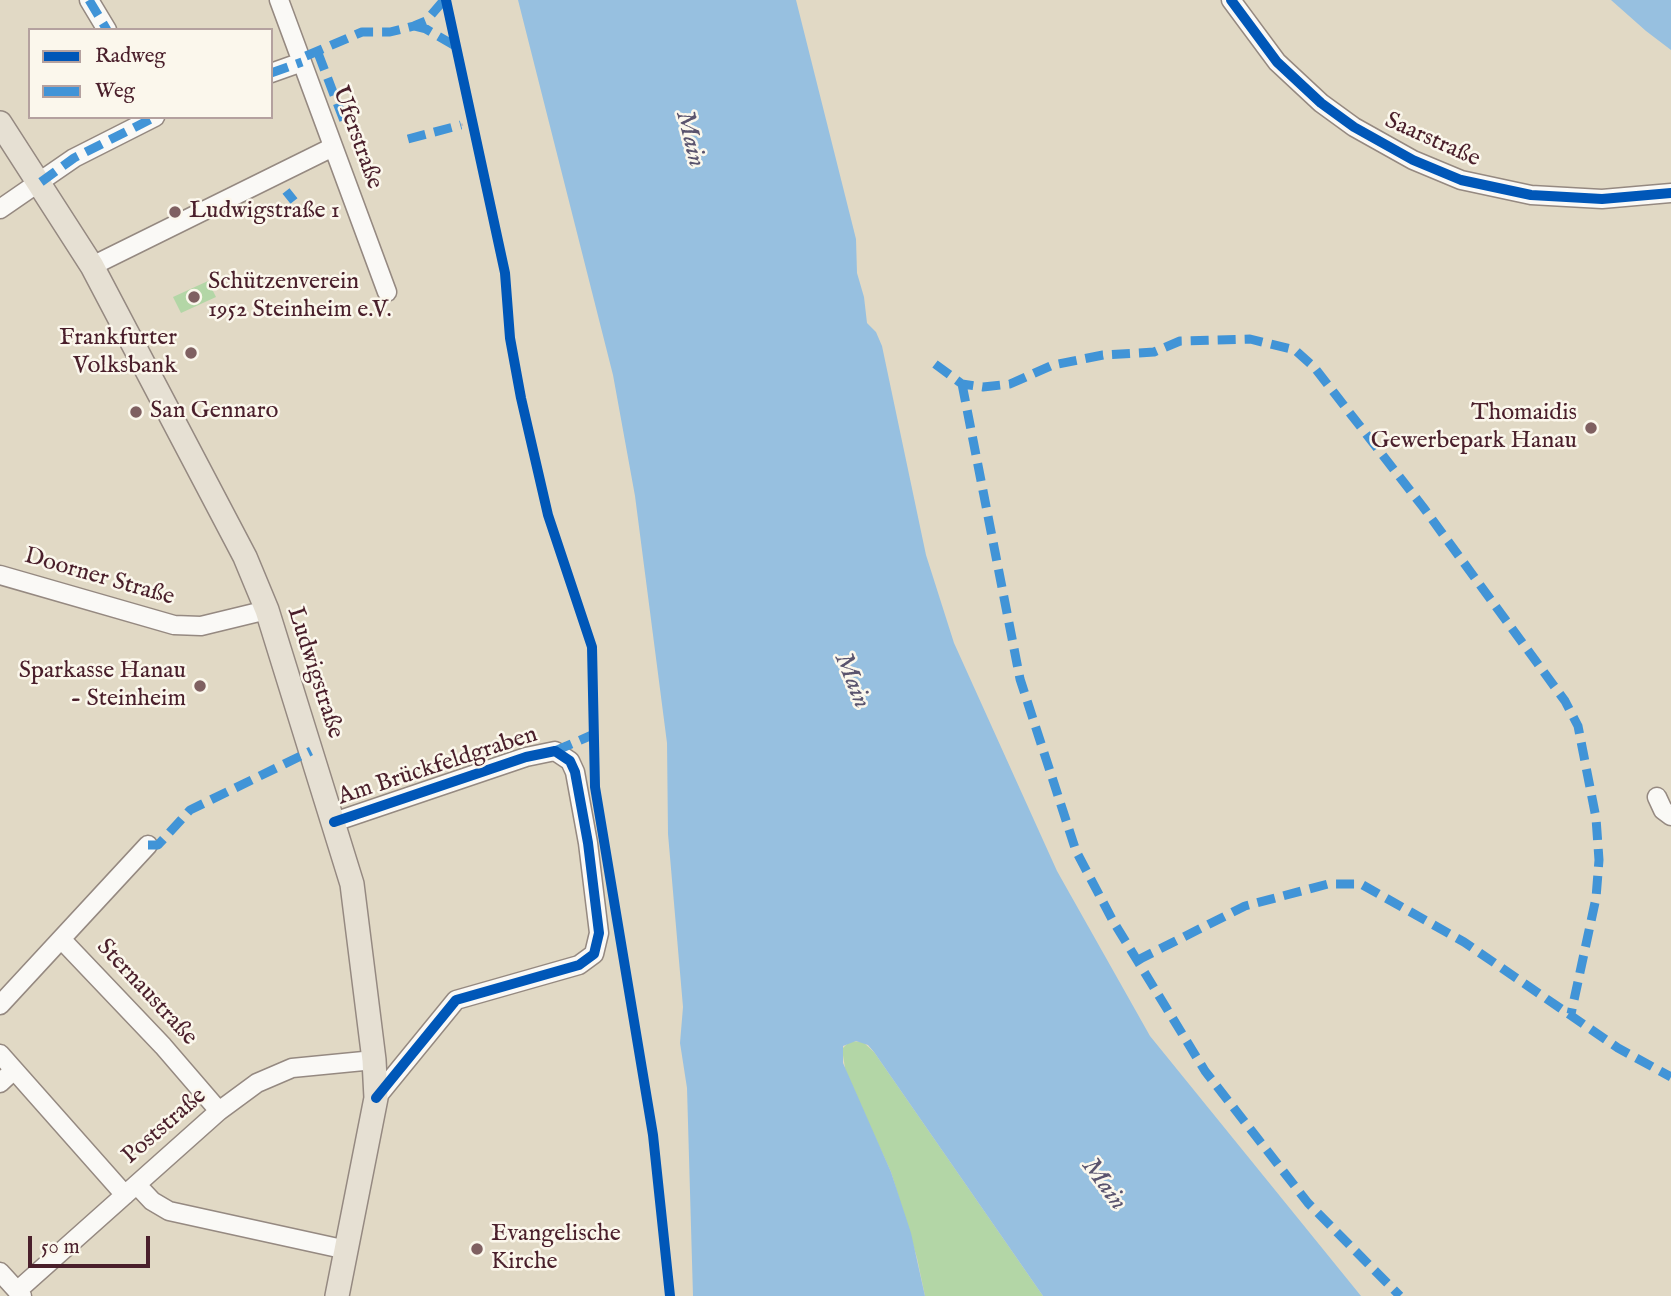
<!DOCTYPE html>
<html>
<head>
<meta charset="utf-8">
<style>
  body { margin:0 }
  #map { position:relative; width:1671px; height:1296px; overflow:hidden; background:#e1d9c5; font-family:"IM FELL English",serif }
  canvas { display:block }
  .legend { position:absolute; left:28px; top:28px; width:245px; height:91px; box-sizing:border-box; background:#fbf7ec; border:2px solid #b4a19f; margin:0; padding:9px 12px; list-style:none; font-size:21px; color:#4a1f2b }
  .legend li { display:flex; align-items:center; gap:14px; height:35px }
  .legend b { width:35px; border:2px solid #b4a19f }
  .scale { position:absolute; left:28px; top:1236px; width:122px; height:32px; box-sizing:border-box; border:4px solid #4a1f2b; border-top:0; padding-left:9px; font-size:21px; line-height:24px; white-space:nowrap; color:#4a1f2b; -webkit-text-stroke:5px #fbf7ec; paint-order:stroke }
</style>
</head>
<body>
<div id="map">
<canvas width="1671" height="1296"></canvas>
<ul class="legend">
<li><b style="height:9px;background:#0057b8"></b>Radweg</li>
<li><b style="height:9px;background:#4194d7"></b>Weg</li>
</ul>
<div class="scale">50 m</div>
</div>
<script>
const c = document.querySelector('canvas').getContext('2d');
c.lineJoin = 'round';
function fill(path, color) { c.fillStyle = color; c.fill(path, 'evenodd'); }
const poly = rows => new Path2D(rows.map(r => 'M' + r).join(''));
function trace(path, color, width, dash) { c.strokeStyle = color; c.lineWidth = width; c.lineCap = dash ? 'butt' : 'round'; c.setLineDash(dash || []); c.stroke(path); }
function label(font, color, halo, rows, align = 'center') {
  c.font = font + ' "IM FELL English",serif'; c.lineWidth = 5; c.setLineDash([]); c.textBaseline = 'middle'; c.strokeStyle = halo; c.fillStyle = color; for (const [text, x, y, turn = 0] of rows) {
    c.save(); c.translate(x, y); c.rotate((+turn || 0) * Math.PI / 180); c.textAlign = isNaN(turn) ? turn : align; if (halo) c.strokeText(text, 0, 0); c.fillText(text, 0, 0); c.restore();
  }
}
fill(poly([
  [208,281,216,297,181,313,173,297],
  [850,1041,863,1042,874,1052,1043,1296,925,1296,917,1258,891,1172,846,1074,842,1049]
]), '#b3d6a6');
fill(poly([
  [518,0,796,0,856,239,857,273,864,297,867,323,876,332,882,346,926,555,954,643,1057,871,1150,1036,1361,1296,1043,1296,874,1052,868,1045,856,1041,843,1046,843,1063,891,1172,911,1233,925,1296,693,1296,687,1088,680,1043,683,1007,668,834,667,743,635,496,613,375],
  [1611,0,1671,0,1671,50,1646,31]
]), '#97c0e0');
const minor = poly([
  [89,0,107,30],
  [279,0,387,292],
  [1231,0,1277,62,1321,103,1354,127,1413,160,1461,180,1531,195,1602,199,1671,193],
  [271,73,302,62],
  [0,209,74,158,155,117],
  [92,266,333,147],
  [0,575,174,625,201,626,267,610],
  [1657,797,1663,810,1671,816],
  [334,822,526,757,555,751,570,761,575,772,588,843,599,933,594,954,579,965,456,1000,376,1098],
  [63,941,163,1046,219,1111],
  [0,1005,148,845],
  [0,1054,125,1195],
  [0,1083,14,1070],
  [137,1185,152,1201,169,1211,347,1250],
  [0,1272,22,1296],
  [17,1291,219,1111,257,1083,292,1068,374,1060]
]);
const major = poly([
  [0,123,92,266,245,557,267,610,352,884,374,1060,376,1098,337,1296]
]);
trace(minor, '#958981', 21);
trace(major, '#958981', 26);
trace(poly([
  [461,125,471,122]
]), '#c1bbb9', 2.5, [2, 5]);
trace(minor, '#faf9f6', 18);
trace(major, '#e6e0d3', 23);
trace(poly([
  [89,0,107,30],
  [414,26,426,29,457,47],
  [318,53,346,126],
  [306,56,362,32,390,32,414,26,426,21,444,0],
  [271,73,302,62],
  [408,139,461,125],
  [41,182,74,158,155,117],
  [286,191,294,201],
  [935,364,962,384,983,387,1010,384,1053,365,1103,355,1154,352,1180,341,1250,339,1295,350,1314,367,1423,507,1565,701,1578,726,1596,818,1599,860,1596,898,1571,1014],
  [962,384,1020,679,1076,851,1113,921,1205,1071,1308,1203,1400,1296],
  [555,751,592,735],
  [148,845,158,845,190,810,311,751],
  [1136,961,1245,906,1328,884,1361,884,1464,942,1618,1048,1671,1077]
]), '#4194d7', 9, [18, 9]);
trace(poly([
  [446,0,505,273,510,338,521,398,548,515,592,647,595,787,653,1135,670,1296],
  [1231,0,1277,62,1321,103,1354,127,1413,160,1461,180,1531,195,1602,199,1671,193],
  [334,822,526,757,555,751,570,761,575,772,588,843,599,933,594,954,579,965,456,1000,376,1098]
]), '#0057b8', 10);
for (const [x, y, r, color] of [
  [175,212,7,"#7f6061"],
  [194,297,7,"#7f6061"],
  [191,353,7,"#7f6061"],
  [136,412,7,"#7f6061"],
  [1591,428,7,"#7f6061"],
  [200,686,7,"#7f6061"],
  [477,1249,7,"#7f6061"]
]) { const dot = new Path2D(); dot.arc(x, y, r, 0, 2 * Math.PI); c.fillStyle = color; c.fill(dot); trace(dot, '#fbf7ec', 2.5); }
label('24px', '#4a1f2b', '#fbf7ec', [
  ["Uferstraße",356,138,70],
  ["Saarstraße",1432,141,24],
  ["Doorner Straße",99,578,16],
  ["Ludwigstraße",314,673,72],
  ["Am Brückfeldgraben",438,767,-18],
  ["Sternaustraße",146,993,47],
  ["Poststraße",165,1127,-41]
]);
label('24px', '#4a1f2b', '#fbf7ec', [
  ["Ludwigstraße 1",189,212],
  ["Schützenverein",208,283],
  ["1952 Steinheim e.V.",208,311],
  ["Frankfurter",177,339,"right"],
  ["Volksbank",177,367,"right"],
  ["San Gennaro",150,412],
  ["Thomaidis",1577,414,"right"],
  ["Gewerbepark Hanau",1577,442,"right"],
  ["Sparkasse Hanau",186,672,"right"],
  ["- Steinheim",186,700,"right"],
  ["Evangelische",491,1235],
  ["Kirche",491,1263]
], 'left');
label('italic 26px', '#5a546e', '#fbf7ec', [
  ["Main",689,139,76],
  ["Main",851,681,68],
  ["Main",1103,1185,54]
]);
</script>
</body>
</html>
